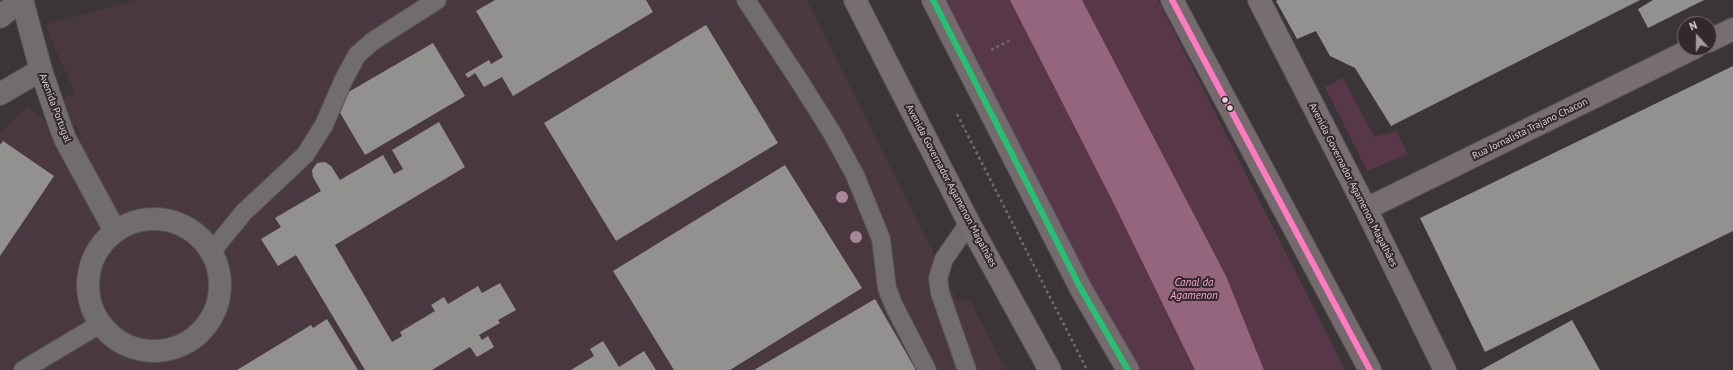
<!DOCTYPE html>
<html>
<head>
<meta charset="utf-8">
<style>
  body { margin:0 }
  #map { position:relative; width:1733px; height:370px; overflow:hidden; background:#3b3538; font-family:"PT Sans",sans-serif }
  canvas { display:block }
  .north { position:absolute; left:1677px; top:16px; width:40px; height:40px; box-sizing:border-box; background:#34282d; border:1px solid #776d71; border-radius:50%; rotate:339deg; font-size:11px; font-weight:700; line-height:16px; text-align:center; color:#dcd4d8 }
  .north::after { content:''; display:block; margin:auto; width:14px; height:18px; background:#a49ca0; clip-path:polygon(50% 0,100% 100%,50% 72%,0 100%) }
</style>
</head>
<body>
<div id="map">
<canvas width="1733" height="370"></canvas>
<div class="north">N</div>
</div>
<script>
const c = document.querySelector('canvas').getContext('2d');
c.lineJoin = 'round';
function fill(path, color) { c.fillStyle = color; c.fill(path, 'evenodd'); }
const poly = rows => new Path2D(rows.map(r => 'M' + r).join(''));
function trace(path, color, width, dash) { c.strokeStyle = color; c.lineWidth = width; c.lineCap = dash ? 'butt' : 'round'; c.setLineDash(dash || []); c.stroke(path); }
function label(font, color, halo, rows, align = 'center') {
  c.font = font + ' "PT Sans",sans-serif'; c.lineWidth = 4; c.setLineDash([]); c.textBaseline = 'middle'; c.strokeStyle = halo; c.fillStyle = color; for (const [text, x, y, turn = 0] of rows) {
    c.save(); c.translate(x, y); c.rotate((+turn || 0) * Math.PI / 180); c.textAlign = isNaN(turn) ? turn : align; if (halo) c.strokeText(text, 0, 0); c.fillText(text, 0, 0); c.restore();
  }
}
fill(poly([
  [135,0,807,0,957,300,969,299,1006,370,0,370,0,132,28,106,47,123,53,143,81,134,77,126,68,128,57,100,75,93,45,25]
]), '#493840');
fill(poly([
  [933,0,1158,0,1345,370,1128,370],
  [1343,78,1374,137,1396,131,1408,154,1367,171,1325,87]
]), '#583748');
fill(poly([
  [1010,0,1082,0,1226,276,1264,370,1195,370,1114,204]
]), '#95657d');
fill(poly([
  [495,0,646,0,653,12,513,96,502,77,484,87,475,73,468,78,465,74,489,60,491,64,503,57,476,11],
  [1278,0,1640,0,1391,126,1355,68,1330,56,1316,31,1297,39,1276,1],
  [1653,0,1704,0,1648,28,1638,9],
  [706,25,778,143,616,241,544,123],
  [433,43,465,96,365,155,333,101],
  [1733,66,1733,231,1485,352,1420,218],
  [439,122,465,167,335,245,392,342,402,336,400,332,435,311,431,305,444,297,448,304,478,286,482,293,500,283,516,310,498,320,500,323,479,335,482,340,488,336,494,347,477,357,470,347,432,370,365,370,296,255,278,266,261,239,281,227,275,218,321,191,313,177,312,170,317,163,325,162,331,166,340,180,383,155,394,174,403,169,392,150],
  [3,141,54,176,0,256,0,145],
  [785,165,862,288,730,370,674,370,613,271],
  [875,299,916,370,754,370],
  [327,319,358,370,237,370,311,325,313,328],
  [1572,320,1600,370,1481,370],
  [603,341,619,367,644,351,656,370,571,370,594,356,590,349]
]), '#929190');
const lane = poly([
  [746,0,800,82,832,133,855,175,881,239,887,288,894,306,927,370],
  [212,251,244,212,305,155,324,125,344,79,357,55,373,41,437,0],
  [23,370,100,324],
  [967,370,940,293,938,278,944,259,969,223]
]);
const street = poly([
  [22,0,41,70,58,120,65,139,115,231],
  [0,17,21,0],
  [0,94,41,70],
  '88 285a66 66 0 1 1 132 0a66 66 0 1 1-132 0Z'
]);
const secondary = poly([
  [855,0,969,223,1050,370],
  [1259,0,1366,209,1445,370],
  [1709,41,1733,29],
  [1366,209,1694,48]
]);
const highway = poly([
  [933,0,1081,289,1128,370],
  [1172,0,1370,370]
]);
trace(lane, '#575154', 20);
trace(street, '#575154', 24);
trace(secondary, '#575154', 24);
trace(highway, '#575154', 24);
trace(poly([
  [991,50,1012,39],
  [957,114,1087,370]
]), '#6e6a6c', 2.5, [3, 3]);
trace(lane, '#716c6e', 18);
trace(street, '#716c6e', 22);
trace(secondary, '#766e72', 22);
trace(highway, '#756b6f', 22);
trace(poly([
  [933,0,1081,289,1128,370]
]), '#26c172', 6);
trace(poly([
  [1172,0,1370,370]
]), '#fe7ac1', 6);
c.fillStyle = '#a68897';
for (const [x, y] of [
  [842,197],
  [856,237]
]) { c.beginPath(); c.arc(x, y, 6, 0, 2 * Math.PI); c.fill(); }
for (const [x, y, r, color] of [
  [1225,100,3.5,"#dcd4d8"],
  [1230,108,3.5,"#dcd4d8"]
]) { const dot = new Path2D(); dot.arc(x, y, r, 0, 2 * Math.PI); c.fillStyle = color; c.fill(dot); trace(dot, '#34282d', 1.5); }
label('10px', '#dcd4d8', '#34282d', [
  ["Avenida Portugal",55,108,69],
  ["Rua Jornalista Trajano Chacon",1530,129,-26],
  ["Avenida Governador Agamenon Magalhães",1353,185,63],
  ["Avenida Governador Agamenon Magalhães",951,186,62]
]);
label('italic 11px', '#f9aad1', '#34282d', [
  ["Canal da",1194,283],
  ["Agamenon",1194,296]
]);
</script>
</body>
</html>
